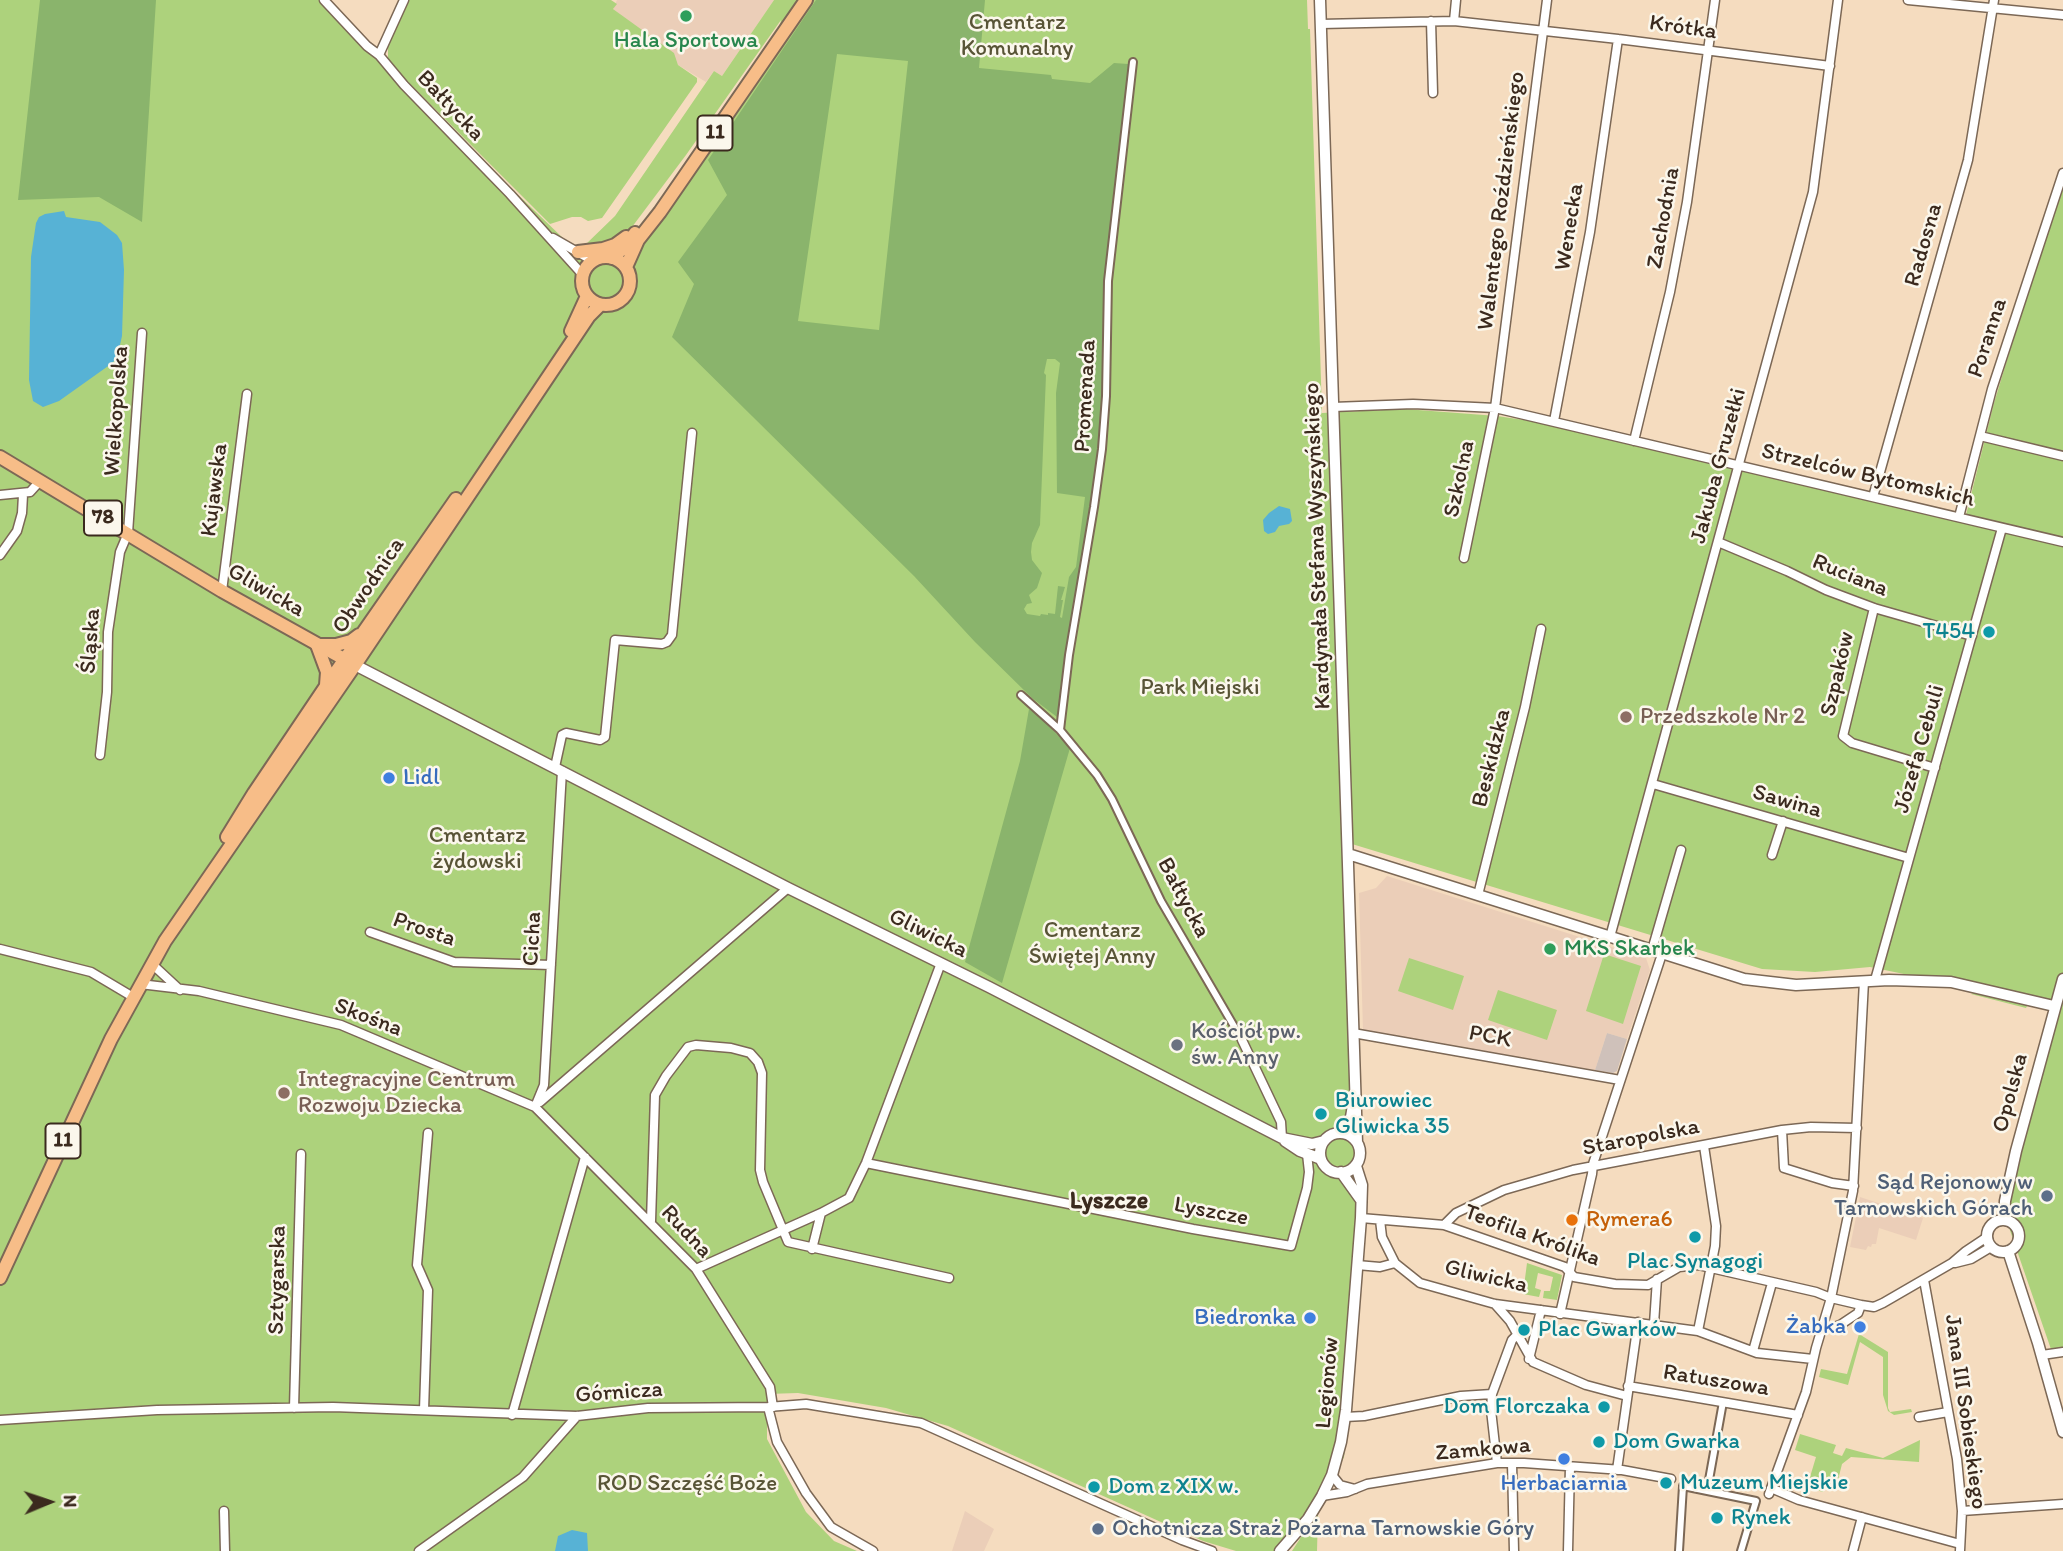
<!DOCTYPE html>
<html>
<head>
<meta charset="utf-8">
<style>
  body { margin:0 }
  #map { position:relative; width:2063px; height:1551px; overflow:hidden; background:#f5dcbf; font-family:Itim,sans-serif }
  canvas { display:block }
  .north { position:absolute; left:14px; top:1467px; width:70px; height:70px; -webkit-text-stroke:5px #fbf7ec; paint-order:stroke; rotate:88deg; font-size:19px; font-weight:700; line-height:28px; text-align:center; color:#3b2a1e }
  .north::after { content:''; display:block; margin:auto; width:24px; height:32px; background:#3b2a1e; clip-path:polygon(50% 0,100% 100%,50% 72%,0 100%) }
</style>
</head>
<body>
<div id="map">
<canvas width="2063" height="1551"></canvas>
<div class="north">N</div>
</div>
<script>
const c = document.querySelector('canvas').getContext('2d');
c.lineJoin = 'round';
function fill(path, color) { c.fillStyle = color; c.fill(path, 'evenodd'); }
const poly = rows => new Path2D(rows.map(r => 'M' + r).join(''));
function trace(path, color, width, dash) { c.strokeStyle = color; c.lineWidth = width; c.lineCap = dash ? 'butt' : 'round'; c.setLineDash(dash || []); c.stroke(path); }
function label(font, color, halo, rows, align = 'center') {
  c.font = font + ' Itim,sans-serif'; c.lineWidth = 5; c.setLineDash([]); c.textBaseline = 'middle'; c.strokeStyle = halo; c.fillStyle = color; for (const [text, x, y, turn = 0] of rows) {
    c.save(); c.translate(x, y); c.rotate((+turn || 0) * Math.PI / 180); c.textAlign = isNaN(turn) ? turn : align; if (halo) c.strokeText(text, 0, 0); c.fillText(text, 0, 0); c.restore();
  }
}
fill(poly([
  [617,0,774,0,722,76,714,71,706,82,678,65,676,60,613,9],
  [1387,876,1646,958,1650,970,1627,1039,1607,1033,1595,1070,1363,1030,1359,893,1376,888],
  [1860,1197,1923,1218,1916,1240,1879,1228,1876,1244,1872,1244,1871,1247,1868,1246,1866,1250,1850,1247],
  [965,1511,994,1529,984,1551,952,1551]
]), '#ebceb8');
fill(poly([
  [1607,1033,1627,1039,1617,1071,1613,1073,1595,1070]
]), '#cfc1ba');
fill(poly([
  [0,0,325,0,453,132,594,268,606,263,618,267,780,25,781,20,686,155,632,227,625,234,610,243,584,246,615,216,714,71,722,76,774,0,1307,0,1308,29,1310,29,1322,413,1405,409,1497,416,1578,428,1964,523,1994,403,2063,176,2063,1357,2054,1358,2004,1213,2058,1012,2001,998,2027,1006,2026,1008,1971,994,1976,992,1938,981,1870,967,1815,972,1762,969,1352,844,1364,1219,1351,1401,1344,1457,1319,1509,1286,1551,1236,1551,1203,1541,948,1426,886,1408,798,1393,767,1394,767,1439,806,1512,834,1541,857,1551,0,1551],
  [409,0,611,0,617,4,613,9,674,53,678,65,697,78,697,82,602,218,588,221,581,217,572,217,550,224,388,62,388,46],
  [1604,954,1641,966,1623,1024,1586,1011],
  [1409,958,1464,976,1453,1010,1398,991],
  [1498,990,1557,1010,1547,1040,1488,1020],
  [1527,1263,1562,1275,1557,1300,1543,1298,1544,1291,1550,1291,1553,1277,1538,1273,1535,1288,1541,1290,1539,1297,1523,1294],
  [1859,1334,1888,1352,1888,1408,1890,1412,1911,1409,1912,1412,1894,1415,1888,1411,1883,1395,1883,1357,1860,1342,1848,1385,1819,1377,1821,1369,1847,1374],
  [1800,1434,1836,1445,1833,1453,1842,1456,1846,1448,1883,1458,1920,1440,1919,1462,1851,1457,1842,1464,1836,1488,1825,1485,1823,1492,1807,1487,1816,1457,1795,1450],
  [1318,1514,1317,1551,1292,1551,1303,1534]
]), '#add27c');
fill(poly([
  [40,0,156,0,142,222,99,197,18,200],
  [816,0,985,0,979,68,1051,75,1052,79,1090,83,1114,63,1128,64,1130,67,1105,290,1103,396,1094,495,1061,682,1060,713,1057,717,1032,698,975,642,914,576,672,337,694,284,678,262,727,195,708,160],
  [837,54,908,61,879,330,798,321],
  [1047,359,1055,359,1060,363,1056,393,1057,493,1085,497,1076,567,1069,577,1062,618,1060,617,1063,600,1061,600,1065,587,1058,586,1055,614,1048,613,1048,615,1041,614,1040,616,1027,614,1024,609,1027,604,1032,603,1029,595,1037,588,1042,573,1032,560,1031,552,1032,543,1040,525,1046,375,1044,373],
  [1029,709,1043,720,1070,748,1002,983,965,962,1020,761]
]), '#8ab46c');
fill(poly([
  [64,211,66,217,100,222,117,235,122,243,124,270,122,336,117,358,111,364,59,401,43,407,33,401,29,380,31,257,36,223,39,217,45,214],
  [1279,506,1290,509,1292,521,1289,524,1279,526,1275,532,1268,534,1264,531,1263,520,1269,513],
  [572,1530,587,1533,588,1551,555,1551,558,1536]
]), '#57b2d5');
const pedestrian = poly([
  [1021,695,1060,730,1097,775,1112,799,1161,901,1242,1040],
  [1060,730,1069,655,1094,507,1102,449,1106,396,1108,281,1133,62],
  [1683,1486,1756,1501],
  [1707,1491,1723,1402],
  [1679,1551,1683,1486],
  [1741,1551,1756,1501]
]);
const minor = poly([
  [324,0,367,46,379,55,404,85,510,194,583,275],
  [1908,0,2063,15],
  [1431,21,1433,93],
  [1454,21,1456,0],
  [1321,24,1454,21,1618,39,1830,66],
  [379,55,404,0],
  [553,238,593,261],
  [1333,407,1413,404,1495,408,2063,542],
  [1554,421,1590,232,1618,39],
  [1980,436,2063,456],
  [1634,441,1670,292,1687,202,1715,0],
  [0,495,30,492,40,481],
  [1873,497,1968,160,1994,0],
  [1959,517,1992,389,2063,173],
  [1718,542,1787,571,1826,590,1874,608,1972,636],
  [0,555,17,531,22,513,23,495],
  [1464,558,1495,408,1547,0],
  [222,591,247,394],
  [1874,608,1843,736,1852,743,1935,768],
  [100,755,107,692,108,632,120,552,128,533,142,333],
  [555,767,562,735,566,733,600,740,605,737,615,640,662,644,667,642,672,635,692,433],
  [1653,784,1909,858],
  [1772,855,1783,821],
  [1478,895,1525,707,1541,629],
  [370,932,454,962,551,965],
  [1610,937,1813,192,1838,0],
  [0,949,91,972,133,997],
  [1652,950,1681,850],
  [152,964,180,990],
  [1875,980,2002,528],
  [140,984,199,991,341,1025,535,1107,696,1269,770,1387,773,1407],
  [1353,1033,1620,1080],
  [1242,1040,1281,1122,1282,1138],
  [540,1102,788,888],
  [535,1107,544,1085,562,771],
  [1782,1130,1784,1168,1832,1183,1854,1186],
  [866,1163,1193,1229,1291,1246,1307,1188,1309,1172,1307,1154],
  [1361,1218,1444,1225,1565,1267,1574,1277,1615,1284,1648,1285,1679,1267,1698,1265,1816,1292,1831,1298,1853,1191,1864,981],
  [1380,1220,1382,1237,1395,1263,1420,1283,1495,1304,1698,1331,1757,1353,1813,1359],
  [651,1221,655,1095,666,1076,688,1047,696,1045,731,1048,750,1053,758,1062,762,1073,760,1170,763,1182,788,1242,949,1278],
  [1444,1225,1456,1213,1504,1190,1573,1170,1782,1130,1811,1127,1857,1128],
  [812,1249,821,1213],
  [1955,1263,1971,1259,1991,1247],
  [1357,1265,1380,1267,1395,1263],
  [696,1269,821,1213,849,1198,866,1163,941,963],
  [1924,1280,1957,1459,1962,1511,1960,1551],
  [1495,1304,1510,1321,1533,1362,1586,1385,1627,1396],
  [1861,1305,1874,1307,1883,1303,1952,1263,1966,1251,1987,1237],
  [1560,1314,1592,1174,1593,1164,1662,954],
  [1654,1324,1657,1279],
  [1698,1331,1715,1246,1716,1226,1704,1146],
  [1753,1351,1772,1283],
  [2042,1355,2063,1352],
  [1529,1359,1541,1310],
  [1628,1386,1798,1415],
  [768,1407,777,1442,806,1493,831,1527,873,1551],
  [294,1408,301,1154],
  [424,1410,428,1290,417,1265,428,1133],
  [512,1415,585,1157],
  [1345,1417,1364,1416,1461,1396,1492,1394],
  [1919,1417,1948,1412],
  [0,1420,157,1410,333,1407,577,1416,648,1408,768,1407,806,1404,921,1423,1182,1540,1212,1551],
  [1497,1463,1491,1410,1492,1394,1512,1340,1518,1334],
  [1512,1463,1514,1551],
  [1617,1470,1638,1322],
  [1332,1475,1340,1485,1355,1489],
  [1771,1488,1799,1500,1960,1544],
  [1769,1494,1806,1392,1816,1348,1831,1298,1861,1305,1858,1313,1840,1325,1832,1328,1823,1326],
  [1322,1496,1347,1492,1367,1484,1497,1463,1524,1463,1622,1470,1671,1479],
  [224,1511,225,1551],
  [1962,1511,2063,1504],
  [419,1551,523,1477,577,1416],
  [1568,1551,1570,1466],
  [1853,1551,1862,1517]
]);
const tertiary = poly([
  [1320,0,1357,1142],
  [355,665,788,888,989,987,1282,1138,1312,1144,1324,1141],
  [1348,854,1744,979,1796,985,1889,980,1951,982,2054,1006],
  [1342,1133,1351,1117,1353,1105],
  '1320 1153a20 20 0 1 1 40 0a20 20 0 1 1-40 0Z',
  [1285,1141,1300,1151,1321,1159],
  [1341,1172,1361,1200],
  [2004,1220,2005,1201,2016,1151,2063,979],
  '1987 1236a16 16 0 1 1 32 0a16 16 0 1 1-32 0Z',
  [2008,1251,2038,1343,2063,1432],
  [1280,1551,1308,1519,1322,1496,1332,1475,1341,1442,1346,1410,1361,1218,1362,1185,1356,1166]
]);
const primary = poly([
  [0,457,222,591,353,664]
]);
const trunk = poly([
  [578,252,603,249,615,245,626,237],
  '582 281a24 24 0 1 1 48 0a24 24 0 1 1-48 0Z',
  [612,258,627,245,635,233],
  [626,267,638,240,660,212,806,0],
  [571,331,587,296],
  [326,685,327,672,317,645,336,645,351,641,359,635],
  [227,837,254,793,326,686,456,499],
  [0,1278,111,1039,165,941,355,665,589,316,600,305]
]);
trace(pedestrian, '#7c6856', 10);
trace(minor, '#7c6856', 11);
trace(tertiary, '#7c6856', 13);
trace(primary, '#7c6856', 16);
trace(trunk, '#7c6856', 16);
trace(pedestrian, '#fff', 6);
trace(minor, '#fff', 8);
trace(tertiary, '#fff', 10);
trace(primary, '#f7bd88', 12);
trace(trunk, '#f7bd88', 12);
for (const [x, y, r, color] of [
  [686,16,7,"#2e9e5b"],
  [1989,632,7,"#0f9aa8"],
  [1626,717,7,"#8d6e63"],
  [389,778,7,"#3f7fe0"],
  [1550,949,7,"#2e9e5b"],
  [1177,1045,7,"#6b7280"],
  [284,1093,7,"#8d6e63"],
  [1321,1114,7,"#0f9aa8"],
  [2047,1196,7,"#5c6f8a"],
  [1572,1220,7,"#e8710a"],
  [1695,1237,7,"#0f9aa8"],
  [1310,1318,7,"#3f7fe0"],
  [1860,1327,7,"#3f7fe0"],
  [1524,1330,7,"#0f9aa8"],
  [1604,1407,7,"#0f9aa8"],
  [1599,1442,7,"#0f9aa8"],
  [1564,1459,7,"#3f7fe0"],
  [1666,1483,7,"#0f9aa8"],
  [1094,1487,7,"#0f9aa8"],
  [1717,1518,7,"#0f9aa8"],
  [1098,1529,7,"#5c6f8a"]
]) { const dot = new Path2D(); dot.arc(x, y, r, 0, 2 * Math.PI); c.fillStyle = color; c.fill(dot); trace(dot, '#fbf7ec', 2.5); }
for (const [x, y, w] of [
  [715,133,35],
  [103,518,38],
  [63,1141,35]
]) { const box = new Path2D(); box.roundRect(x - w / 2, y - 17.5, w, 35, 5); c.fillStyle = '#fbf7ec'; c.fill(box); trace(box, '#3b2a1e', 2); }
label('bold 21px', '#3b2a1e', null, [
  ["11",715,133],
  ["78",103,518],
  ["11",63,1141]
]);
label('23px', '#585436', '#fbf7ec', [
  ["Cmentarz",1017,23],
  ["Komunalny",1017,49],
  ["Park Miejski",1200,688],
  ["Cmentarz",477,836],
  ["żydowski",477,862],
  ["Cmentarz",1092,931],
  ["Świętej Anny",1092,957],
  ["ROD Szczęść Boże",687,1484]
]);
label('23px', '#3b2a1e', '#fbf7ec', [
  ["Krótka",1683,28,8],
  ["Bałtycka",450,106,47],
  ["Walentego Roździeńskiego",1502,201,-83],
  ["Zachodnia",1664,218,-80],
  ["Wenecka",1570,227,-81],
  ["Radosna",1924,245,-74],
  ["Poranna",1988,338,-72],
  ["Promenada",1086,396,-87],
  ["Wielkopolska",117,411,-86],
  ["Jakuba Gruzełki",1719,466,-75],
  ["Strzelców Bytomskich",1868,476,13],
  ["Szkolna",1460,479,-78],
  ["Kujawska",215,490,-83],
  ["Kardynała Stefana Wyszyńskiego",1318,546,-92],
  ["Ruciana",1850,576,22],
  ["Obwodnica",369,586,-56],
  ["Gliwicka",266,591,30],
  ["Śląska",91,641,-86],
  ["Szpaków",1838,674,-77],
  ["Józefa Cebuli",1920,749,-74],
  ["Beskidzka",1492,758,-76],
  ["Sawina",1787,802,16],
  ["Bałtycka",1183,898,62],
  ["Prosta",424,930,19],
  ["Gliwicka",928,934,26],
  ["Cicha",533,939,-87],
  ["Skośna",368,1018,21],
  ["PCK",1490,1037,10],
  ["Opolska",2011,1093,-75],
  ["Staropolska",1641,1138,-11],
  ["Lyszcze",1211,1212,11],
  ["Rudna",686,1232,47],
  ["Teofila Królika",1532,1236,20],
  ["Gliwicka",1486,1277,13],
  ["Sztygarska",278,1280,-89],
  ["Ratuszowa",1716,1381,9],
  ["Legionów",1328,1383,-85],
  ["Górnicza",619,1393,-4],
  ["Jana III Sobieskiego",1965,1412,82],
  ["Zamkowa",1483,1450,-5]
]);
label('23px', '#27864d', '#fbf7ec', [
  ["Hala Sportowa",686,41],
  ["MKS Skarbek",1564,949,"left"]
]);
label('23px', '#0d838f', '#fbf7ec', [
  ["T454",1975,632,"right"],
  ["Biurowiec",1335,1101],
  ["Gliwicka 35",1335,1127],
  ["Plac Synagogi",1695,1262,"center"],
  ["Plac Gwarków",1538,1330],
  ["Dom Florczaka",1590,1407,"right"],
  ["Dom Gwarka",1613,1442],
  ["Muzeum Miejskie",1680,1483],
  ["Dom z XIX w.",1108,1487],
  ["Rynek",1731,1518]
], 'left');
label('23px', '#785e54', '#fbf7ec', [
  ["Przedszkole Nr 2",1640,717],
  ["Integracyjne Centrum",298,1080],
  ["Rozwoju Dziecka",298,1106]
], 'left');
label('23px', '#366cbe', '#fbf7ec', [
  ["Lidl",403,778,"left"],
  ["Biedronka",1296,1318],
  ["Żabka",1846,1327],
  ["Herbaciarnia",1564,1484,"center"]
], 'right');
label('23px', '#5b616d', '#fbf7ec', [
  ["Kościół pw.",1191,1032],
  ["św. Anny",1191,1058]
], 'left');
label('23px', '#4e5e75', '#fbf7ec', [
  ["Sąd Rejonowy w",2033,1183],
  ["Tarnowskich Górach",2033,1209],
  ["Ochotnicza Straż Pożarna Tarnowskie Góry",1112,1529,"left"]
], 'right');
label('23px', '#c56008', '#fbf7ec', [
  ["Rymera6",1586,1220]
], 'left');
label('bold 24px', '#3b2a1e', '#fbf7ec', [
  ["Lyszcze",1109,1202]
]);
</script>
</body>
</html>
